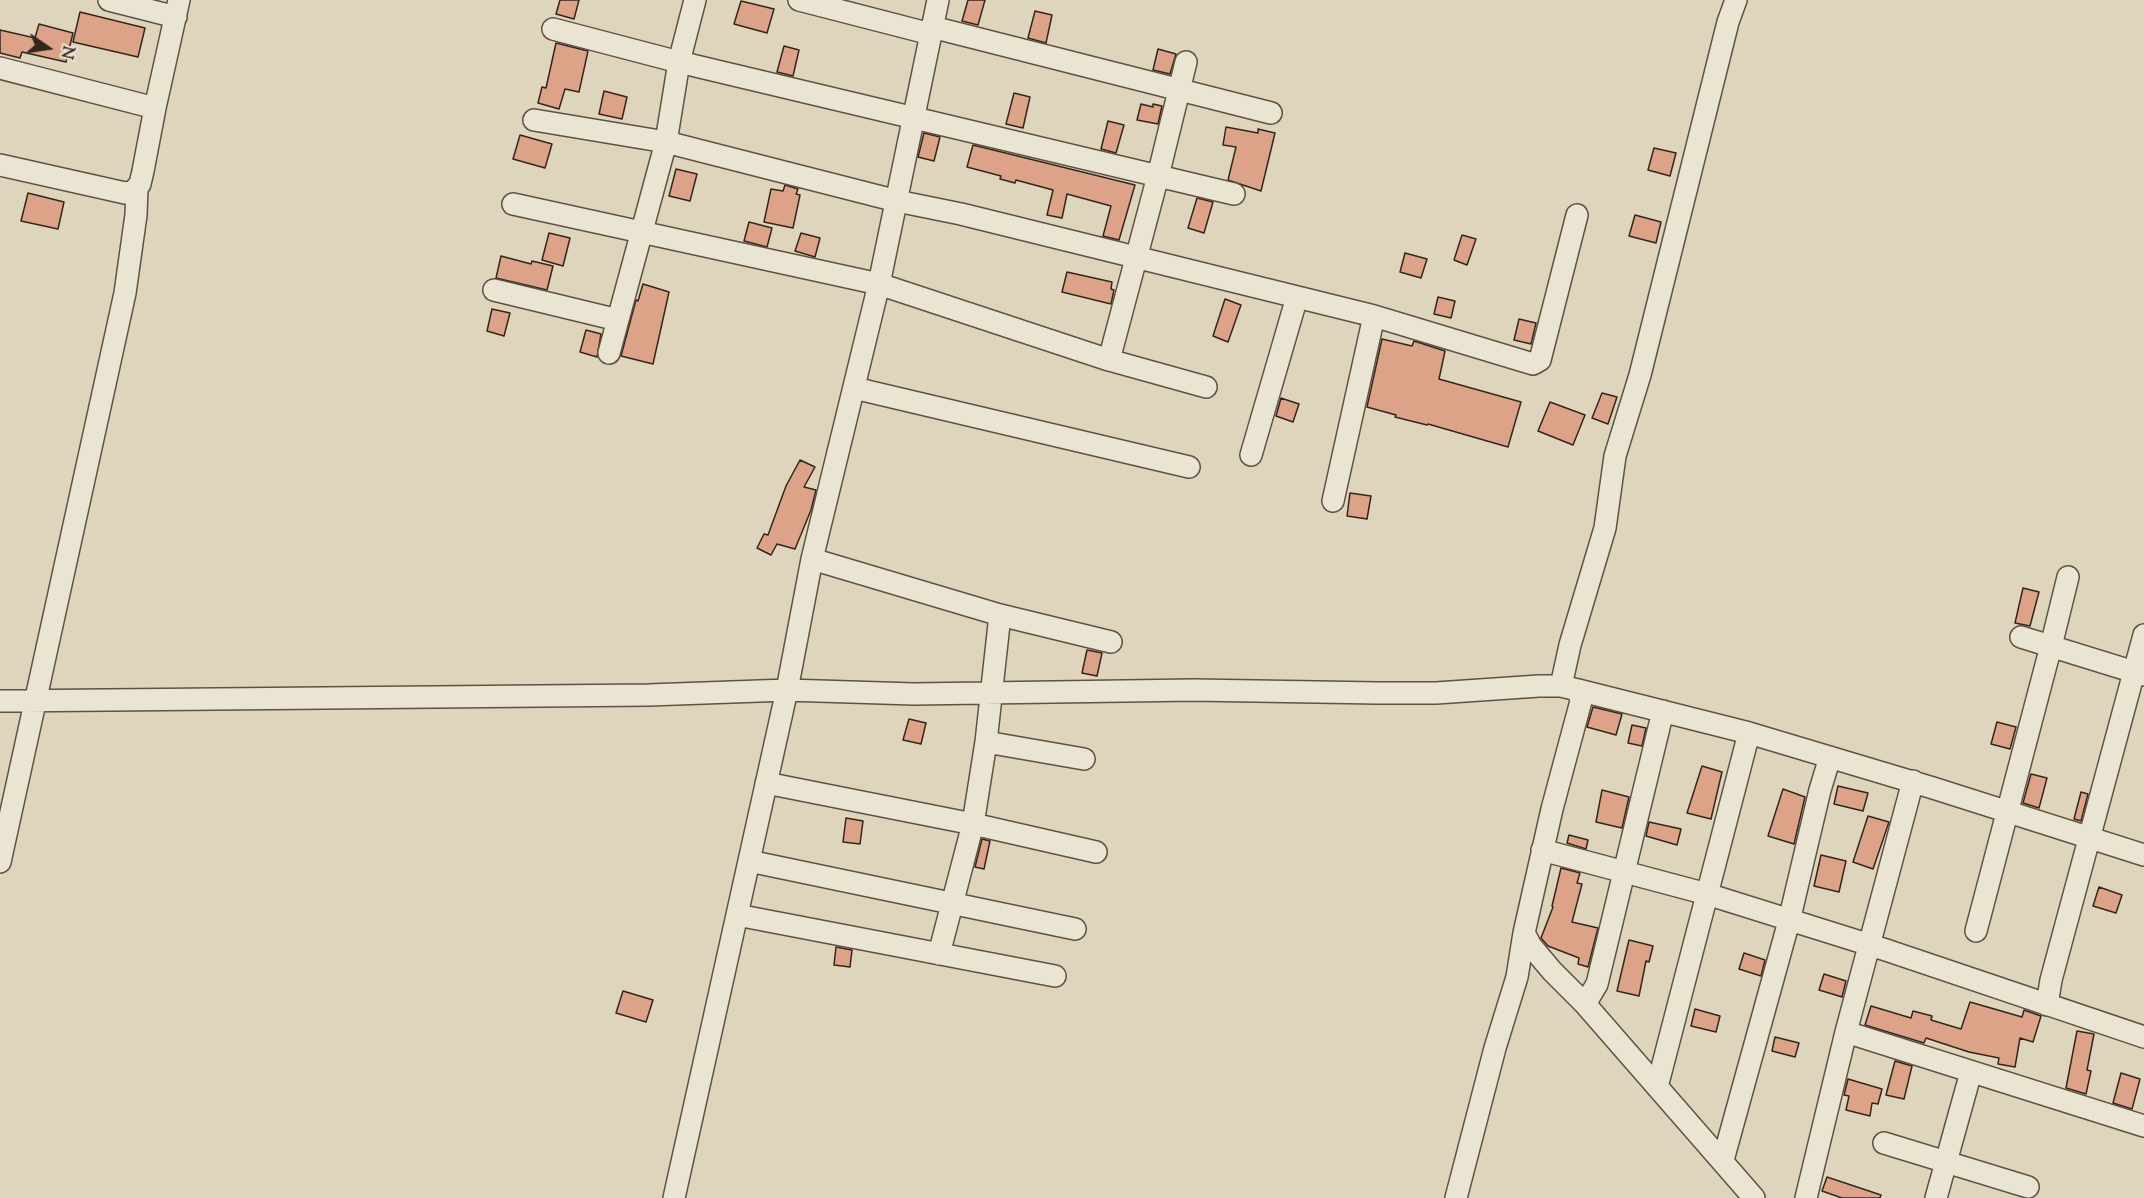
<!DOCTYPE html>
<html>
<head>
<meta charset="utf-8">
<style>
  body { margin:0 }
  #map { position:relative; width:2144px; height:1198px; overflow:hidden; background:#ded5bc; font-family:"Sorts Mill Goudy",serif }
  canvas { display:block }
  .north { position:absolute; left:18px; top:18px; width:60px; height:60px; -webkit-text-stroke:4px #eae4d3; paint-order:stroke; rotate:103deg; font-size:16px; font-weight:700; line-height:24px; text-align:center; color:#33261d }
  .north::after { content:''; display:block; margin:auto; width:21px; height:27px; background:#33261d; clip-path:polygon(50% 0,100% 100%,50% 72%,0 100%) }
</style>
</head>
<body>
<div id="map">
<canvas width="2144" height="1198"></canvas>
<div class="north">N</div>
</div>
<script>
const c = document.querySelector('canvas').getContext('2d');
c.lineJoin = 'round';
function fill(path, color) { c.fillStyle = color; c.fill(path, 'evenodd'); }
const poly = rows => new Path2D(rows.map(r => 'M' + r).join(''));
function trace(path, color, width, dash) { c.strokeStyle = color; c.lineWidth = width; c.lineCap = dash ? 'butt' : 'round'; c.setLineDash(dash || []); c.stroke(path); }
const building = poly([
  [560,0,579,0,574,19,556,14,560,0],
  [968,0,985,0,978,25,962,21,968,0],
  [741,1,774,9,767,33,734,24,741,1],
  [1035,11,1052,15,1046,43,1028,38,1035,11],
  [80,12,145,28,138,57,73,42,80,12],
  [39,24,73,33,66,62,22,52,20,58,0,53,0,30,35,38,39,24],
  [556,43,588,51,579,92,565,89,559,109,538,103,542,87,546,88,556,43],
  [784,46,799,50,793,76,777,72,784,46],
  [1158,49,1176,54,1170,74,1153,70,1158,49],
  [604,91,627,97,622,119,599,114,604,91],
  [1014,93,1030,97,1023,128,1006,124,1014,93],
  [1141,104,1153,107,1153,104,1162,106,1158,124,1137,120,1141,104],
  [1108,121,1124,125,1116,153,1101,149,1108,121],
  [1226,127,1258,133,1258,129,1275,133,1261,191,1228,180,1236,147,1223,145,1226,127],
  [924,133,940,137,934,161,918,157,924,133],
  [520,135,552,144,545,168,513,159,520,135],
  [973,145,1135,185,1119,240,1103,236,1111,206,1067,194,1062,218,1047,215,1053,190,1016,180,1015,183,1000,179,1001,176,967,167,973,145],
  [1654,148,1676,153,1670,176,1648,170,1654,148],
  [676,169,697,174,690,201,669,196,676,169],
  [785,185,798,189,796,194,800,195,793,228,764,222,771,189,783,191,785,185],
  [28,193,64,202,58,229,21,221,28,193],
  [1197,198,1213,202,1204,233,1188,228,1197,198],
  [1635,215,1661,222,1656,243,1629,236,1635,215],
  [749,222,772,228,767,247,744,241,749,222],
  [549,233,570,238,563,266,542,260,549,233],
  [801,233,820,238,815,257,795,251,801,233],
  [1462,235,1476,239,1467,265,1454,260,1462,235],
  [1405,253,1427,259,1421,278,1400,272,1405,253],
  [501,256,531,264,532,261,553,266,547,290,496,278,501,256],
  [1067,272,1112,282,1111,289,1114,290,1111,304,1062,292,1067,272],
  [643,284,669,292,653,364,621,356,636,300,638,301,643,284],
  [1438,297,1455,301,1451,318,1434,314,1438,297],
  [1225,299,1241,305,1228,342,1213,336,1225,299],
  [492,309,510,313,504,336,487,331,492,309],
  [1519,319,1536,323,1531,344,1514,340,1519,319],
  [586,330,601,334,597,357,580,352,586,330],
  [1382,339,1412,346,1414,341,1445,351,1439,379,1521,402,1508,447,1428,424,1427,425,1395,417,1396,415,1367,407,1382,339],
  [1602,393,1617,397,1608,424,1592,418,1602,393],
  [1281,398,1299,404,1293,422,1276,416,1281,398],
  [1550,402,1585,415,1573,445,1538,431,1550,402],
  [800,460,815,467,804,487,816,490,811,510,795,549,777,544,771,555,757,548,764,534,768,535,786,486,800,460],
  [1350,493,1371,496,1367,519,1347,516,1350,493],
  [2023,588,2039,592,2030,626,2015,623,2023,588],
  [1087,650,1102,653,1097,676,1082,673,1087,650],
  [1593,707,1622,714,1616,735,1587,727,1593,707],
  [909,719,926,723,921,744,903,740,909,719],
  [1997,722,2016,727,2010,749,1991,744,1997,722],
  [1632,725,1646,728,1642,746,1628,743,1632,725],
  [1702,766,1722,772,1711,819,1687,813,1702,766],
  [2031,774,2047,778,2039,808,2023,803,2031,774],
  [1838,786,1868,793,1863,811,1834,804,1838,786],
  [1783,789,1805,797,1794,844,1768,836,1783,789],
  [1602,790,1629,797,1622,828,1596,822,1602,790],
  [2081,792,2088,794,2081,821,2074,819,2081,792],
  [1868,816,1889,822,1873,869,1853,862,1868,816],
  [846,818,863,821,860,844,843,842,846,818],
  [1649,822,1681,829,1677,845,1646,836,1649,822],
  [1569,835,1588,840,1586,849,1567,843,1569,835],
  [982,839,990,841,984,869,975,867,982,839],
  [1821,855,1846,861,1839,892,1814,886,1821,855],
  [1561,868,1580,873,1577,883,1582,884,1572,922,1598,928,1588,967,1578,964,1579,958,1548,946,1541,938,1553,907,1552,906,1561,868],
  [2099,887,2122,895,2116,913,2093,906,2099,887],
  [1629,940,1653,946,1649,962,1646,961,1639,996,1617,991,1629,940],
  [836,947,852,950,850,967,834,965,836,947],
  [1744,953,1765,960,1761,976,1739,969,1744,953],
  [1824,974,1846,981,1842,997,1819,990,1824,974],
  [623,991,653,1000,646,1022,616,1013,623,991],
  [1970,1002,2022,1017,2024,1010,2041,1016,2033,1042,2020,1038,2015,1067,1998,1064,1999,1058,1969,1052,1926,1038,1924,1043,1865,1025,1871,1006,1911,1018,1913,1011,1932,1016,1931,1020,1961,1029,1970,1002],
  [1695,1009,1720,1016,1716,1032,1691,1026,1695,1009],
  [2077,1031,2094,1034,2087,1070,2091,1071,2086,1094,2066,1088,2077,1031],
  [1775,1037,1799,1043,1795,1057,1772,1051,1775,1037],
  [1895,1061,1912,1066,1904,1099,1886,1095,1895,1061],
  [2121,1073,2140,1079,2132,1109,2113,1103,2121,1073],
  [1848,1079,1882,1089,1878,1104,1872,1103,1870,1116,1846,1110,1849,1096,1844,1095,1848,1079],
  [1827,1177,1881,1195,1880,1198,1842,1198,1822,1191,1827,1177]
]);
fill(building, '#dda388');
trace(building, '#33261d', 1.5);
const minor = poly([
  [109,0,176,17],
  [799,0,931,34],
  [932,27,1271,113],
  [553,29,679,62,1234,194],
  [0,68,155,108],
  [534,120,666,142,897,201,961,214,1374,316,1533,364,1540,360,1577,215],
  [0,165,125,193,133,192,140,184,143,171,155,108,179,0],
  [513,204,879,284,1109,360,1206,387],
  [494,290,618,320],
  [609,353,666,142,679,62,695,0],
  [1109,360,1158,176,1186,62],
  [854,388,1189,467],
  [1251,455,1297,297],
  [1333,501,1374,316],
  [812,559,1000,615,1111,642],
  [2021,637,2144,675],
  [1561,686,1570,645,1605,528,1615,456,1640,375,1728,22,1736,0],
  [1578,690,1749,733,1933,788,2144,855],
  [0,701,649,695,787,690,914,694,1194,690,1378,693,1436,693,1539,686,1561,686,1578,690,1581,701,1552,809,1524,933,1531,946,1552,971,1585,1004,1754,1198],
  [986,742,1084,759],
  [766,783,973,824,1096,852],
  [1542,850,1707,894,1886,950,2144,1037],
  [749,861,1075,929],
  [0,862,125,293,136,215,137,187],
  [737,915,1055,976],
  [1976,931,2051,646,2068,577],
  [939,954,973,824,986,742,1000,615],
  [1585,1004,1597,984,1663,711],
  [2047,1005,2051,980,2144,635],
  [1846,1032,2144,1126],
  [1657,1087,1749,733],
  [1884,1143,2028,1187],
  [1723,1160,1789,921,1820,790,1830,757],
  [674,1198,787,690,812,559,879,284,938,0],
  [1456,1198,1495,1048,1517,977,1524,933],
  [1806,1198,1846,1032,1913,781],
  [1936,1198,1971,1072]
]);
trace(minor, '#5e5245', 24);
trace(minor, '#eae4d3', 21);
</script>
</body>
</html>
